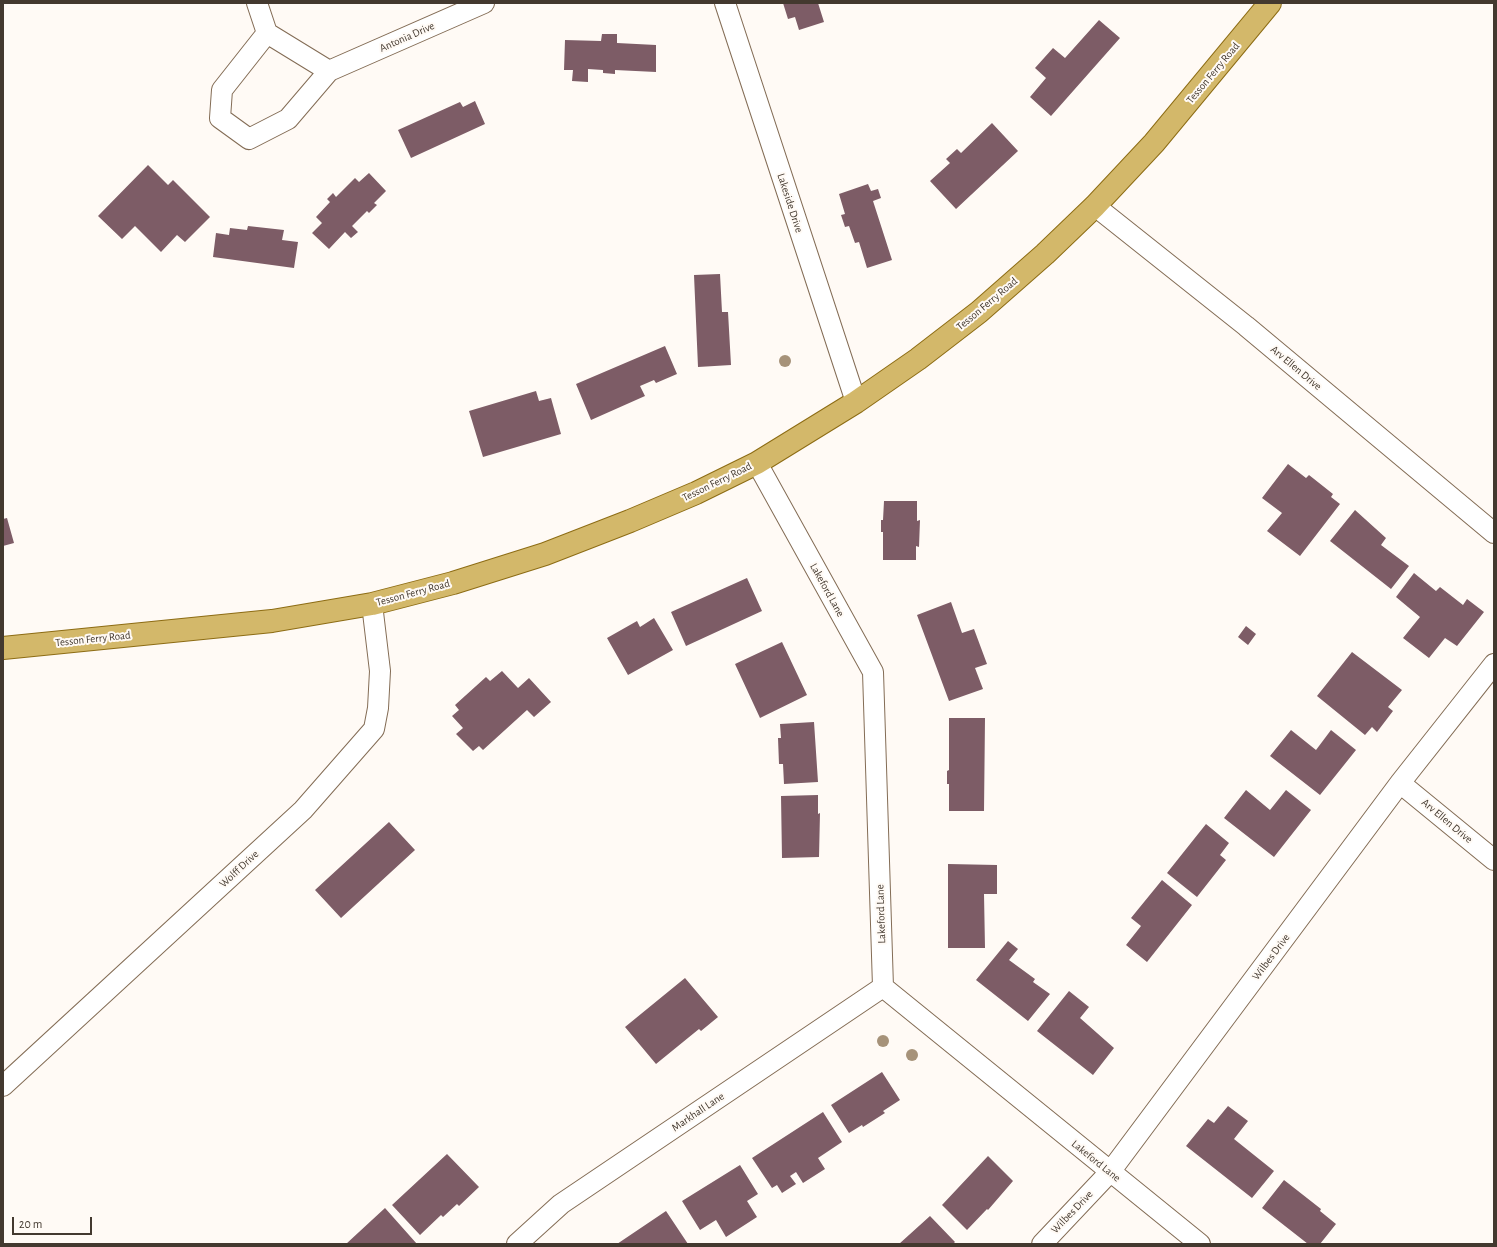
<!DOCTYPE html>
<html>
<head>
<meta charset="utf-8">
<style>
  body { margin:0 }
  #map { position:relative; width:1497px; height:1247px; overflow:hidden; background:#fffaf5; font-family:"Alegreya Sans",sans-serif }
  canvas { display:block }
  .frame { position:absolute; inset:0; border:4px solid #43392f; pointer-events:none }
  .scale { position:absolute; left:12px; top:1217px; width:80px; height:18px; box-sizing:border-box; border:2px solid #43392f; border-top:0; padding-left:5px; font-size:12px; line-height:14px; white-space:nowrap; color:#43392f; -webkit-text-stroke:3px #fffaf5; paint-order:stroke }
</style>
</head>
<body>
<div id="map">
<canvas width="1497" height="1247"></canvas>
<div class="frame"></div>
<div class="scale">20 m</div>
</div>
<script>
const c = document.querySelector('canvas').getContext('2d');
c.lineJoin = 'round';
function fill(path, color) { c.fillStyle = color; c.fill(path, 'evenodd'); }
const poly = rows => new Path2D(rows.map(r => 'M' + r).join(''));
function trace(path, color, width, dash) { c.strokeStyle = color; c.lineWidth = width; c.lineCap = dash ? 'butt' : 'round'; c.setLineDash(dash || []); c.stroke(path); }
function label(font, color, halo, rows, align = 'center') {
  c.font = font + ' "Alegreya Sans",sans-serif'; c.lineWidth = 4; c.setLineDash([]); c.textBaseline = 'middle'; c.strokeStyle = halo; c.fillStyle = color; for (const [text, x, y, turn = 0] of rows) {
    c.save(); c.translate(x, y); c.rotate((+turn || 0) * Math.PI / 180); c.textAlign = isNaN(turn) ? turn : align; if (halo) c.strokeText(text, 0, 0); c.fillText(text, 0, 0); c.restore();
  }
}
fill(poly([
  [783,3,818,3,824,22,799,30,795,17,788,19],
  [1099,20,1120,38,1051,116,1030,97,1046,78,1035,68,1053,48,1065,58],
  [602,34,617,34,617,43,656,45,656,72,615,70,615,74,603,73,603,70,588,69,588,82,572,81,573,70,564,70,565,40,601,41],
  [475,101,485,124,411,158,398,130,460,102,463,107],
  [992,123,1018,151,956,209,930,181,950,163,946,159,957,149,961,153],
  [148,165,168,185,173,180,210,217,185,242,177,235,161,252,135,226,122,239,98,216],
  [369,173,386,191,374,203,377,205,369,213,367,211,352,226,358,232,351,238,345,232,329,249,312,233,322,223,316,217,330,202,327,199,333,193,336,197,355,178,359,182],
  [868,184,871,191,878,189,881,198,873,201,892,260,867,268,859,242,855,243,849,226,845,227,841,215,845,214,839,194],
  [248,226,284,230,282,240,298,242,294,268,213,257,216,233,229,235,230,228,247,230],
  [720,274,722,312,728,312,731,365,698,367,694,275],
  [665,346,677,374,656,383,654,380,640,386,645,396,591,420,576,384],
  [536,391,539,401,551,398,561,434,483,457,469,411],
  [1288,464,1306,478,1309,475,1333,494,1331,497,1340,504,1300,556,1267,531,1282,513,1262,498],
  [884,501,917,501,917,521,920,520,919,547,916,546,916,560,883,560,883,532,881,532,881,520,883,520],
  [1355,510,1386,538,1381,545,1409,566,1391,589,1330,541],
  [7,518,14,543,3,546,3,519],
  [1414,573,1436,591,1440,587,1463,605,1467,599,1484,612,1457,646,1445,638,1429,658,1403,638,1420,617,1396,597],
  [747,578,762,611,686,646,671,612],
  [951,602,962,633,974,629,987,664,975,668,983,689,949,701,917,615],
  [654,618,673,650,628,675,607,638,637,621,640,627],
  [1246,626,1256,634,1248,645,1238,637],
  [782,642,807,695,760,718,735,664],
  [1352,652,1402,690,1388,707,1393,711,1377,732,1372,727,1365,735,1317,696],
  [502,671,518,688,529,678,551,702,534,717,527,710,483,750,479,746,473,751,456,734,463,728,452,716,459,710,455,705,486,677,490,681],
  [949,718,985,718,984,811,949,811,949,784,947,784,947,771,949,770],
  [814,722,818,782,784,784,783,764,779,764,778,738,781,738,780,724],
  [1291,730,1316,750,1331,730,1356,750,1320,795,1270,756],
  [1246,790,1270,810,1286,790,1311,810,1274,857,1224,818],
  [818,795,818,814,820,813,819,857,782,858,781,796],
  [389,822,415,850,341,918,315,890],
  [1206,824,1229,843,1220,855,1226,860,1197,897,1167,873],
  [948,864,997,865,997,894,984,894,985,948,948,948],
  [1162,880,1192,905,1147,962,1126,945,1141,926,1131,918],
  [1008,941,1018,949,1009,960,1035,979,1033,982,1050,994,1028,1021,976,980],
  [685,978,718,1017,701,1031,699,1029,656,1064,625,1027],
  [1069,991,1089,1007,1080,1018,1114,1048,1093,1075,1037,1031],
  [882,1072,900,1100,883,1111,885,1113,863,1127,862,1125,849,1133,831,1105],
  [1228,1106,1248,1121,1234,1139,1274,1171,1252,1198,1186,1146,1208,1119,1214,1123],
  [823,1112,842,1142,818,1158,825,1169,803,1183,796,1172,790,1176,796,1184,782,1193,777,1185,772,1188,752,1158],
  [447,1154,479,1187,459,1206,457,1204,443,1217,441,1215,420,1235,392,1205],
  [988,1156,1013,1181,988,1210,987,1209,967,1230,942,1205],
  [740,1165,758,1194,747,1201,757,1217,726,1237,716,1220,700,1230,682,1201],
  [1284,1180,1321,1209,1320,1211,1336,1224,1320,1244,1308,1244,1262,1208],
  [385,1208,417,1244,346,1244],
  [666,1211,688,1244,617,1244],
  [930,1216,955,1242,953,1244,899,1244]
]), '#7d5c66');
const street = poly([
  [257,3,267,33,329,71],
  [725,3,856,402],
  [267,33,222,90,220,118,249,139,288,119,329,71,484,3],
  [1095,206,1246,326,1494,533],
  [757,463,873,672,883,987,1200,1244],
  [1400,783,1494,860],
  [3,1086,303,810,374,729,378,708,380,671,372,604],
  [517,1244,561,1204,883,987],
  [1042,1244,1110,1172,1400,783,1494,664]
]);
const primary = poly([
  [3,648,272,621,372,604,453,583,545,554,630,521,696,493,757,463,856,402,918,359,979,312,1045,254,1095,206,1154,143,1270,3]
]);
trace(street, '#836c55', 22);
trace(primary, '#8d6c14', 24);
trace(street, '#fff', 20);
trace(primary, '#d3b86a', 22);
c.fillStyle = '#a69279';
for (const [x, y] of [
  [785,361],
  [883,1041],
  [912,1055]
]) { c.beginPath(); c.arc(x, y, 6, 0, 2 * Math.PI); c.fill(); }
label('11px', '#43392f', '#fffaf5', [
  ["Antonia Drive",407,37,-24],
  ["Tesson Ferry Road",1213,73,-50],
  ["Lakeside Drive",790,203,72],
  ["Tesson Ferry Road",987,304,-40],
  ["Arv Ellen Drive",1296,368,40],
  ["Tesson Ferry Road",717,482,-26],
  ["Lakeford Lane",827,590,61],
  ["Tesson Ferry Road",413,593,-15],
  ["Tesson Ferry Road",93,639,-6],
  ["Arv Ellen Drive",1447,821,40],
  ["Wolff Drive",239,869,-43],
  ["Lakeford Lane",881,914,-92],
  ["Wilbes Drive",1271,957,-53],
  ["Markhall Lane",698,1112,-34],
  ["Lakeford Lane",1096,1161,39],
  ["Wilbes Drive",1072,1212,-46]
]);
</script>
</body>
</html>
